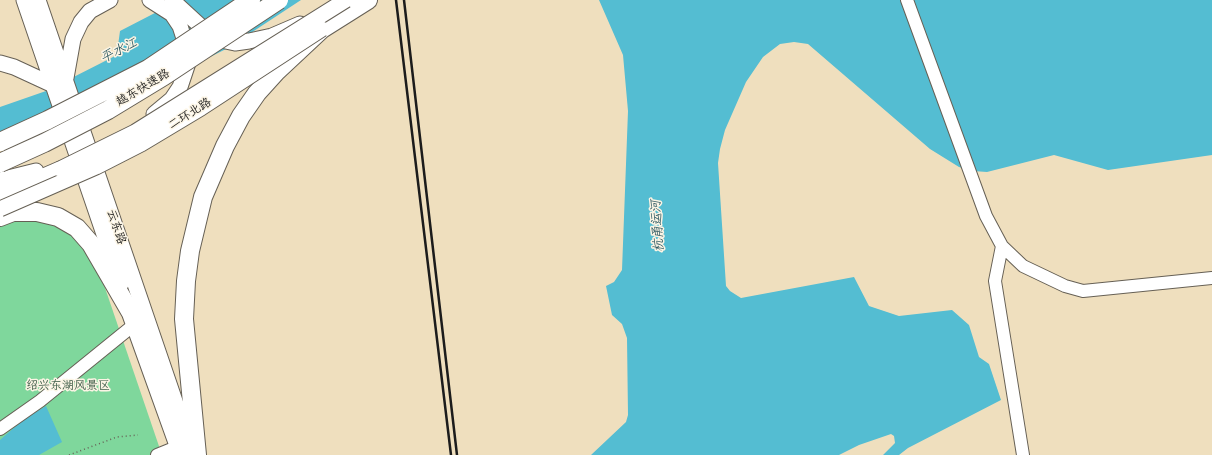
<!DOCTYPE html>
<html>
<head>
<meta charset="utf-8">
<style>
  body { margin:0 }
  canvas { display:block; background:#efdfbe }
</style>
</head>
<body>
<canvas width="1212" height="455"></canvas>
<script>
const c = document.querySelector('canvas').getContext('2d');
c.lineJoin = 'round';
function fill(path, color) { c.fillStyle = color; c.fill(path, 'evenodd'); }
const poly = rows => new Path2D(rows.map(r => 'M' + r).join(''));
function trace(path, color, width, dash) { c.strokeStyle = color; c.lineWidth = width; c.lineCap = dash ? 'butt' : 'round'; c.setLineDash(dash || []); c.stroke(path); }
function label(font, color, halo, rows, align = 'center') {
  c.font = font + ' "Balsamiq Sans","LXGW WenKai TC",sans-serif'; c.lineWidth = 3; c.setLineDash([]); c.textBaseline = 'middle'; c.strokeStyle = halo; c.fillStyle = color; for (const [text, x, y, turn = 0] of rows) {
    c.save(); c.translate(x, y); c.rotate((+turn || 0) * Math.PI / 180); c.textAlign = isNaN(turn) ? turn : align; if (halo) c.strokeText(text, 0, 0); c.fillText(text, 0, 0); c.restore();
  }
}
fill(poly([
  [44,218,74,233,102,279,162,455,0,455,0,222]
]), '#7fd79c');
fill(poly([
  [180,0,301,0,228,48,162,81,48,124,0,148,0,107,46,91,113,57,117,53,120,31],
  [599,0,1212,0,1212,155,1108,170,1054,155,987,172,973,171,959,167,930,149,808,44,794,42,780,44,763,57,746,82,725,130,720,149,718,163,726,286,730,291,741,298,854,277,869,306,899,316,952,310,969,325,979,357,989,364,1001,400,908,448,899,455,883,455,895,443,894,436,891,434,859,445,839,455,591,455,626,422,628,415,627,338,622,324,612,315,606,286,614,282,622,270,628,111,623,55],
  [46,406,62,442,39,455,0,455,0,440,24,419]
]), '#54bdd2');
const minor = poly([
  [907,0,986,216,1002,246,1023,266,1065,286,1083,291,1212,278],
  [1002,246,995,281,1023,455],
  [0,429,40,401,135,324],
  [157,455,179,446]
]);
const major = poly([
  [24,0,121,284],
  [38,0,193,454],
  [150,0,172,14,180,26,188,51,188,63,180,87,172,99,154,114],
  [172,0,209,34,221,40,235,43,249,41,272,36,300,24],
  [0,63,14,67,53,85],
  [66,78,73,39,81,22,90,11,110,0],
  [0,180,36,171],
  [0,195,60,169]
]);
const highway = poly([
  [0,217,13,212,37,212,58,217,77,228,91,244,131,313,182,455],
  [197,455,184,319,186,281,190,251,203,197,225,146,241,116,257,93,276,72,322,29,368,0]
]);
trace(minor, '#666055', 14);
trace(major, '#666055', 17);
trace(highway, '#666055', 20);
trace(poly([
  [69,455,117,437,138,435]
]), '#666055', 1.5, [1, 3]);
trace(minor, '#fff', 12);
trace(major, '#fff', 15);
trace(highway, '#fff', 18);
trace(poly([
  [396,0,451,455],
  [404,0,457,455]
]), '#1c1c1c', 2.5);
const majorBridge = poly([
  [60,169,135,132,346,0],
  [0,209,96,167,141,144,201,108,322,29]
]);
const highwayBridge = poly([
  [0,142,48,120,148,69,251,0],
  [0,163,44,143,108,110,164,76,279,0]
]);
trace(majorBridge, '#666055', 17, []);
trace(highwayBridge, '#666055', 20, []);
trace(majorBridge, '#fff', 15);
trace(highwayBridge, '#fff', 18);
label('12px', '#1c1c1c', '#fcf5e5', [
  ["越东快速路",143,88,-31],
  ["二环北路",190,114,-32],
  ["云东路",116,227,71]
]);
label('12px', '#3f5d49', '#fcf5e5', [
  ["绍兴东湖风景区",68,386]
]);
label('italic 13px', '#325c65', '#fcf5e5', [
  ["平水江",119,51,-27],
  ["杭甬运河",658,226,-94]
]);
</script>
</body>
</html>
